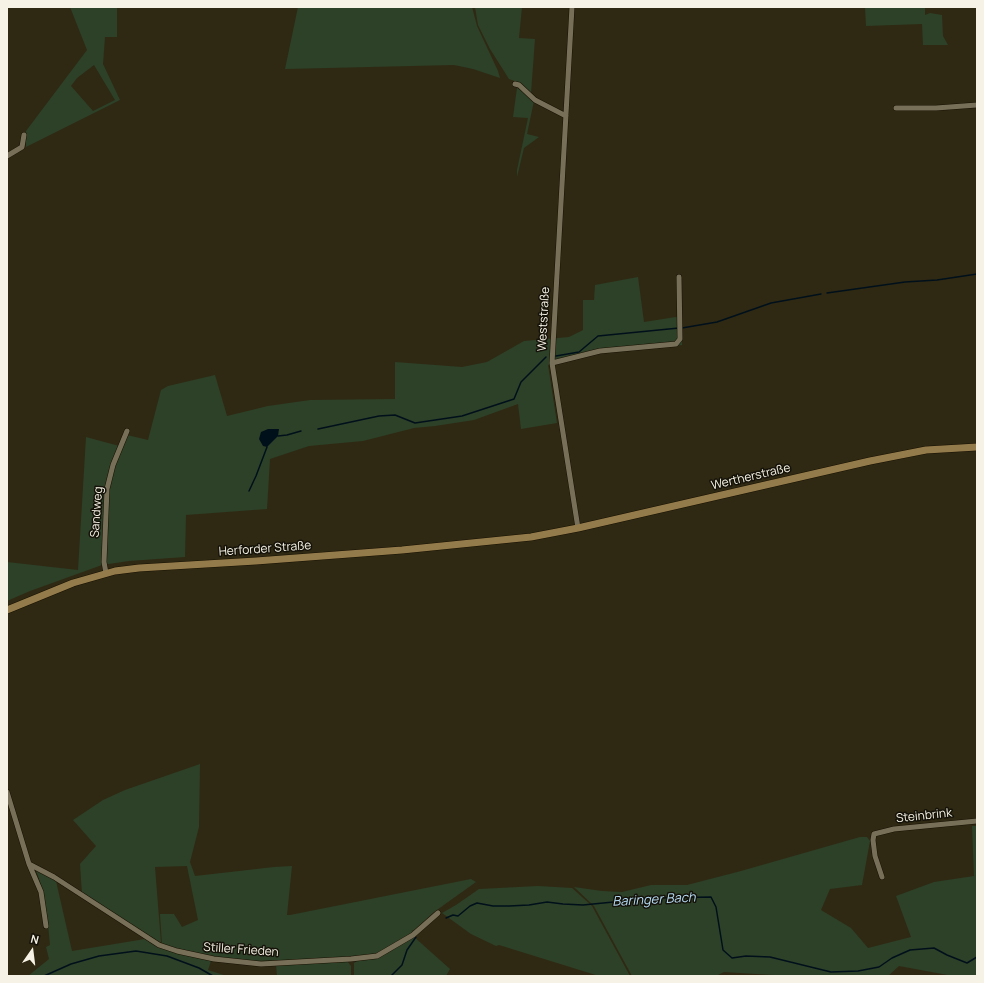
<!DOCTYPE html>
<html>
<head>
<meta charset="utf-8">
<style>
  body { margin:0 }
  #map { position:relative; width:984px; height:983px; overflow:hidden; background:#2f2913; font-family:Manrope,sans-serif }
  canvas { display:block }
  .frame { position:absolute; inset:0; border:8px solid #f6f2e5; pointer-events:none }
  .north { position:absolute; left:12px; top:931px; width:40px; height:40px; -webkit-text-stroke:3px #151209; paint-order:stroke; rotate:14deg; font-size:11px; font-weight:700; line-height:16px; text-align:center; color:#f6f2e5 }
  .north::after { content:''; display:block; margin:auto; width:14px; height:18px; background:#f6f2e5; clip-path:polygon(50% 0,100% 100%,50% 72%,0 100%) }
</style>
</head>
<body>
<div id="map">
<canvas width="984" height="983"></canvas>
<div class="frame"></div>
<div class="north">N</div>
</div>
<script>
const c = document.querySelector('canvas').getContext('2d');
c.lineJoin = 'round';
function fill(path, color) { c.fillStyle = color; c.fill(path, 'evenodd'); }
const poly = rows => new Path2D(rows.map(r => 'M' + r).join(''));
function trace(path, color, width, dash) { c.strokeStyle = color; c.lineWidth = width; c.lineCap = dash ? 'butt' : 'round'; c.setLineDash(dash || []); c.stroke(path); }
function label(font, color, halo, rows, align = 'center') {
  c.font = font + ' Manrope,sans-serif'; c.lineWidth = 3; c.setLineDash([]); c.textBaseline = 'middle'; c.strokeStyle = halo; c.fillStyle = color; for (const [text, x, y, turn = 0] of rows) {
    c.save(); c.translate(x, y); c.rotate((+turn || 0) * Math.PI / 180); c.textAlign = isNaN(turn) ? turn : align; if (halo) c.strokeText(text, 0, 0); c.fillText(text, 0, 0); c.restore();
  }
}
fill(poly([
  [70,7,117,7,117,37,105,37,103,64,120,100,26,147,26,131,87,50],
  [94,65,115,100,93,111,71,86,77,78],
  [298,7,472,7,477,26,498,71,500,78,473,69,454,65,285,69],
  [475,7,522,7,519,38,535,39,531,93,520,83,509,79,490,49,478,25],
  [865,7,925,7,925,15,930,13,942,15,943,36,948,45,923,45,922,24,866,26],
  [517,88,522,89,534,101,527,134,539,137,524,148,517,177,517,170,528,118,513,117],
  [638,277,644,322,682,316,682,345,600,353,556,364,548,365,557,423,521,429,518,404,474,420,435,426,414,428,363,441,309,446,270,459,267,509,186,515,185,557,129,561,102,565,30,591,7,601,7,562,78,570,86,437,123,447,127,435,148,440,161,390,168,386,215,375,227,416,268,406,310,400,395,399,395,362,462,367,487,362,524,341,569,337,583,330,583,300,594,300,595,285],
  [200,764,199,827,190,862,195,876,274,867,292,866,287,915,290,915,471,879,476,882,434,912,414,930,411,930,414,931,380,954,349,958,252,961,211,958,178,950,162,944,160,914,174,914,182,927,198,920,187,866,155,867,161,943,82,894,80,864,96,846,73,820,103,800,125,790],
  [972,826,977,826,977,975,953,976,899,966,888,976,789,976,724,972,716,976,632,976,594,906,574,887,602,891,622,892,651,885,687,885,741,871,860,837,867,837,870,841,862,885,830,889,821,910,851,928,868,948,911,937,896,896,934,882,974,876],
  [36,870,51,877,56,881,72,951,145,939,164,949,211,961,208,970,227,976,28,976,49,959,46,947,50,945,48,924,43,891],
  [538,886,572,888,592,906,630,976,599,976,499,945,496,946,471,934,442,913,456,905,479,889],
  [413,936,450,969,446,976,354,976,354,963,358,960,374,958,388,953],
  [345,962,348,962,351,966,351,976,277,976,276,964]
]), '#2d4128');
fill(poly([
  [268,429,279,429,278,436,267,447,263,446,259,439,261,432]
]), '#00101b');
trace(poly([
  [827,293,905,282,937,280,977,274],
  [682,328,717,322,771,303,821,294],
  [556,356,579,352,598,336,679,328],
  [318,429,379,416,395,415,415,423,462,416,514,399,521,382,546,357],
  [278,436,287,435,301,431],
  [249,491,256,476,267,447],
  [446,918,453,915,458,916,470,906,477,903,493,906,509,906,529,905,547,902,563,904,583,905,654,898,711,897,716,907,723,950,732,958,746,956,770,957,831,972,858,971,879,967,892,958,910,950,934,948,947,955,967,963,977,957],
  [44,976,71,964,99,956,136,951,167,956,199,968,213,976],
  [391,976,402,965,407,950,416,937]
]), '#00101b', 1.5);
const street = poly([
  [572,7,552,363,578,528],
  [515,84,519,85,535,100,566,116],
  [896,108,936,108,977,105],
  [7,156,22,147,24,135],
  [552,363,600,351,676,344,680,339,679,277],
  [106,573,104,562,107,489,113,465,127,431],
  [7,792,29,864,54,877,159,945,177,951,214,959,261,964,351,959,377,956,413,935,438,913],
  [29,864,41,892,46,926],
  [882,877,875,856,873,840,874,834,894,829,977,821]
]);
const secondary = poly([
  [7,610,73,583,115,571,139,568,256,561,402,550,531,537,578,528,870,461,926,450,977,447]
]);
trace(street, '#171100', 6);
trace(secondary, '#171100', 8);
trace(street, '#776f58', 5);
trace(secondary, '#947b4b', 7);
label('12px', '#f6f2e5', '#151209', [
  ["Weststraße",544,319,-87],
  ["Wertherstraße",751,477,-13],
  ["Sandweg",97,512,-86],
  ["Herforder Straße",265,549,-4],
  ["Steinbrink",924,816,-6],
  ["Stiller Frieden",241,950,4]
]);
label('italic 13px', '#b7def7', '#151209', [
  ["Baringer Bach",654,900,-3]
]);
</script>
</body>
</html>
